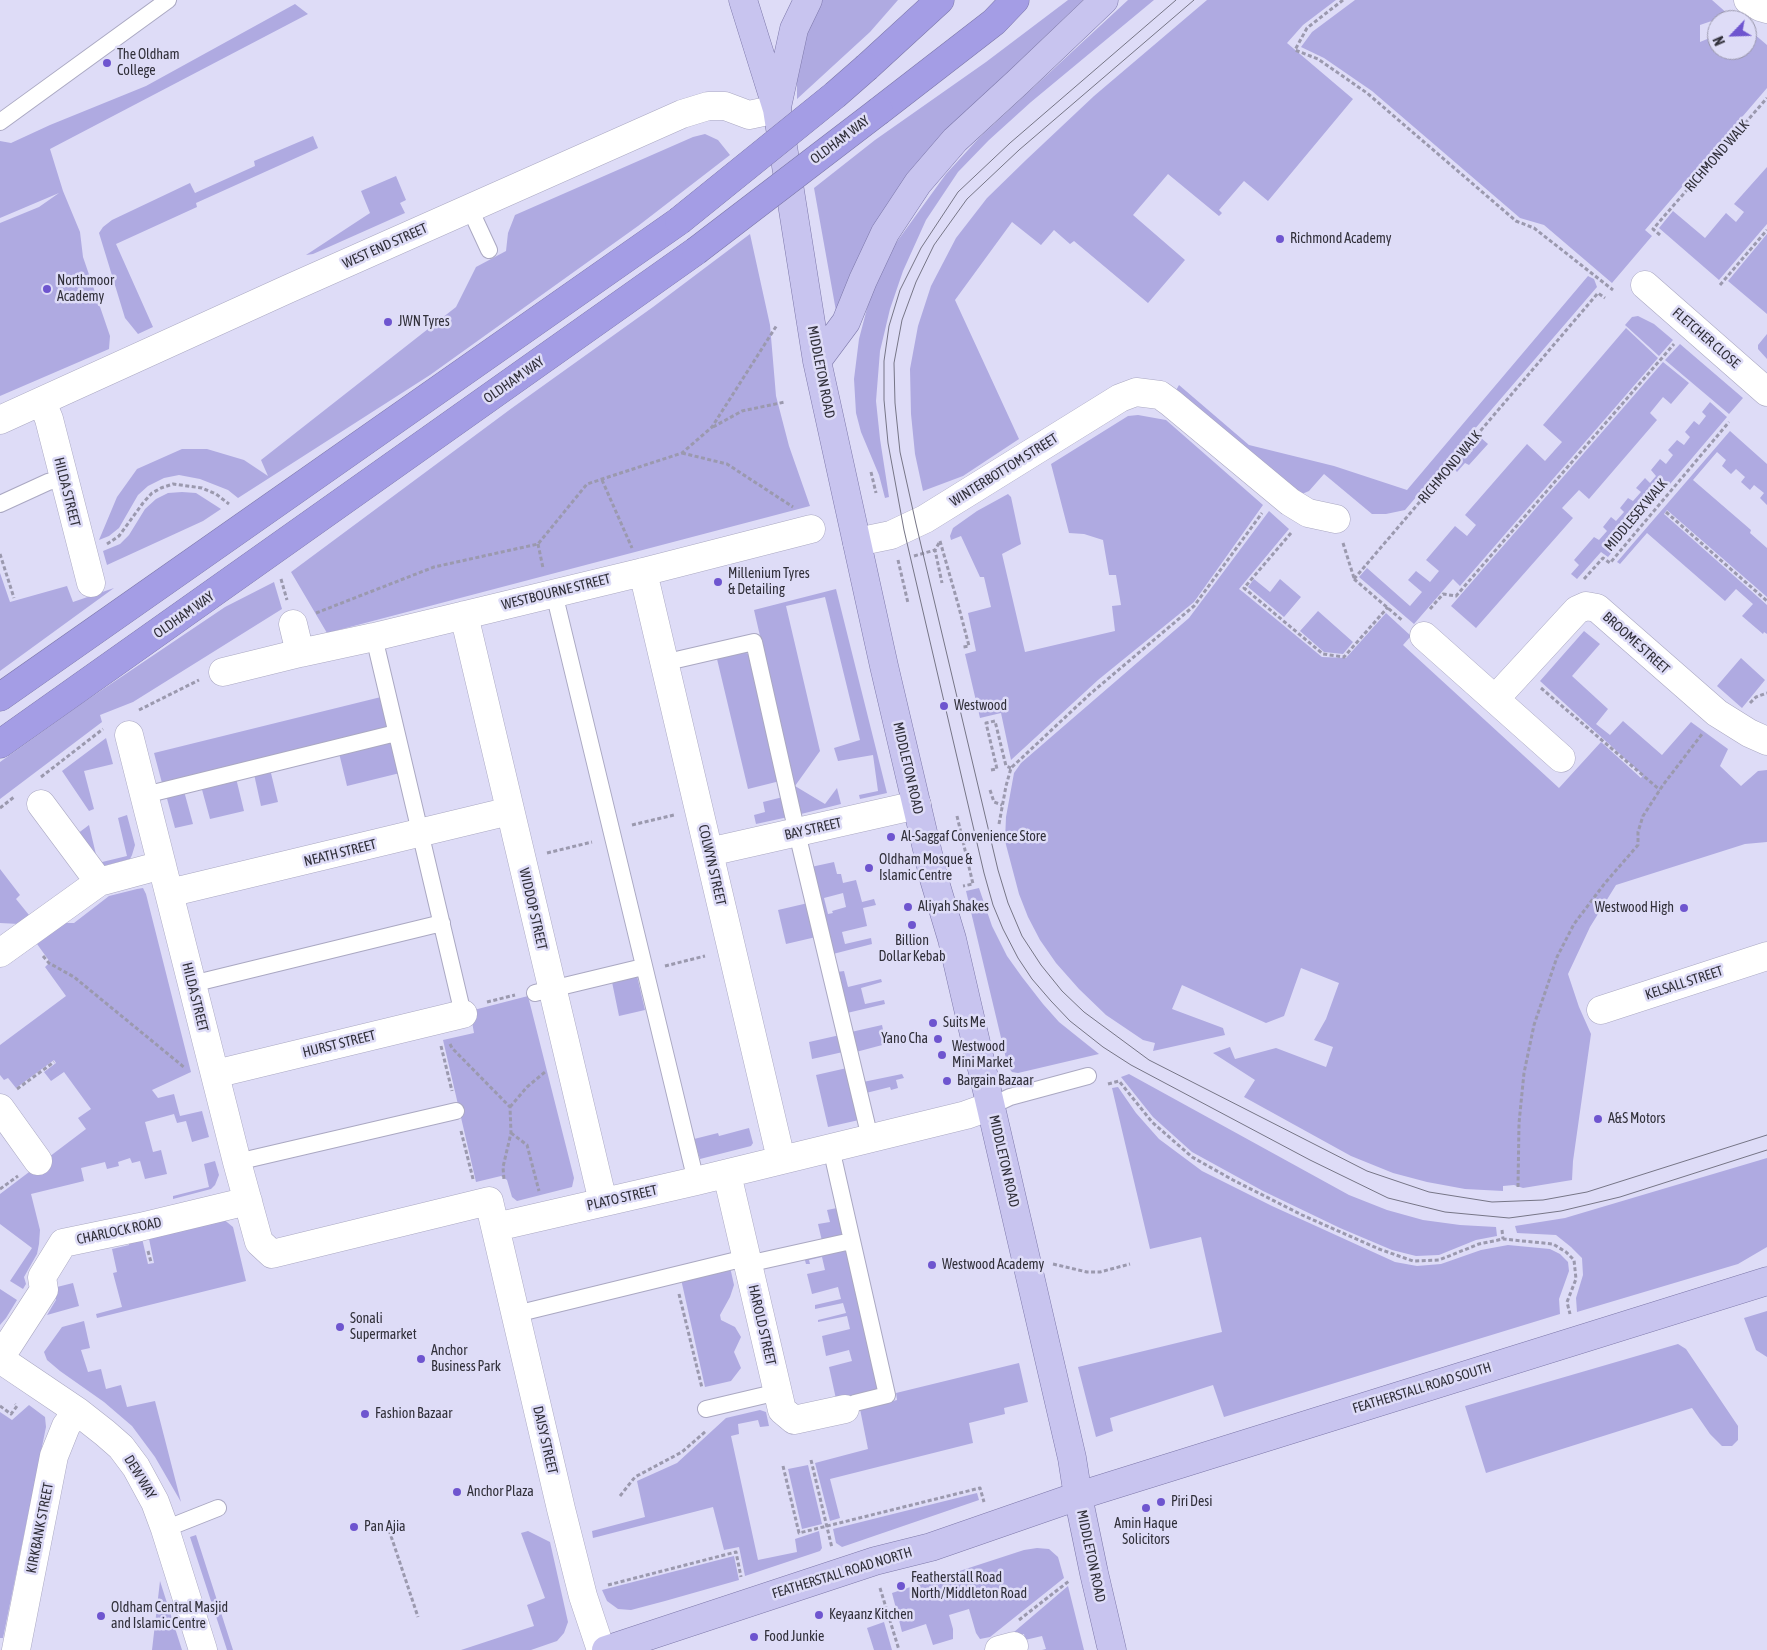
<!DOCTYPE html>
<html>
<head>
<meta charset="utf-8">
<style>
  body { margin:0 }
  #map { position:relative; width:1767px; height:1650px; overflow:hidden; background:#dedcf7; font-family:"Asap Condensed",sans-serif }
  canvas { display:block }
  .north { position:absolute; left:1707px; top:10px; width:50px; height:50px; box-sizing:border-box; background:#dedcf7; border:1px solid #9997ab; border-radius:50%; rotate:246deg; font-size:14px; font-weight:700; line-height:20px; text-align:center; color:#31303a }
  .north::after { content:''; display:block; margin:auto; width:18px; height:22px; background:#6e55cf; clip-path:polygon(50% 0,100% 100%,50% 72%,0 100%) }
</style>
</head>
<body>
<div id="map">
<canvas width="1767" height="1650"></canvas>
<div class="north">N</div>
</div>
<script>
const c = document.querySelector('canvas').getContext('2d');
c.lineJoin = 'round';
function fill(path, color) { c.fillStyle = color; c.fill(path, 'evenodd'); }
const poly = rows => new Path2D(rows.map(r => 'M' + r).join(''));
function trace(path, color, width, dash) { c.strokeStyle = color; c.lineWidth = width; c.lineCap = dash ? 'butt' : 'round'; c.setLineDash(dash || []); c.stroke(path); }
function label(font, color, halo, rows, align = 'center') {
  c.font = font + ' "Asap Condensed",sans-serif'; c.lineWidth = 5; c.setLineDash([]); c.textBaseline = 'middle'; c.strokeStyle = halo; c.fillStyle = color; for (const [text, x, y, turn = 0] of rows) {
    c.save(); c.translate(x, y); c.rotate((+turn || 0) * Math.PI / 180); c.textAlign = isNaN(turn) ? turn : align; if (halo) c.strokeText(text, 0, 0); c.fillText(text, 0, 0); c.restore();
  }
}
fill(poly([
  [821,0,898,0,870,32,797,99,797,76,803,46,814,13],
  [1068,0,1083,0,943,134,910,171,873,227,836,311,814,188,875,140,986,62],
  [1128,0,1154,0,1031,102,989,140,958,172,926,220,903,271,890,309,880,351,876,401,880,439,889,497,885,498,879,475,861,432,856,413,854,379,859,339,870,297,893,247,946,174,979,138],
  [1207,0,1336,0,1303,25,1287,43,1353,99,1268,201,1244,181,1219,210,1222,213,1219,216,1168,174,1133,215,1185,260,1148,303,1074,241,1070,244,1054,230,1041,245,1012,222,955,300,1019,439,963,476,923,491,915,454,911,414,910,369,918,326,931,286,956,238,987,198,1026,160,1094,96],
  [1355,0,1712,0,1729,15,1700,25,1700,42,1717,35,1717,50,1747,50,1747,28,1767,45,1767,88,1645,230,1652,236,1612,283,1544,225,1520,218,1372,91,1324,58,1301,47,1312,32],
  [295,4,308,14,50,149,63,191,80,232,83,257,110,336,109,349,0,396,0,223,39,207,59,193,0,218,0,141,11,143,50,125,146,86],
  [705,134,718,140,730,155,638,226,430,375,238,498,228,490,200,479,179,475,164,478,148,486,138,495,119,528,109,536,99,540,117,497,137,469,182,449,207,449,244,460,268,476,261,460,456,307,476,267,506,251,508,233,515,215,693,137],
  [313,136,318,148,196,203,197,207,116,244,153,327,138,334,125,318,99,233,103,227,112,220,190,183,195,193,255,166,254,161],
  [1767,167,1767,224,1719,280,1659,228,1673,211,1705,238,1726,213,1736,222,1744,212,1734,204],
  [396,176,406,200,400,203,405,213,313,254,306,255,370,213,361,191],
  [750,234,770,325,776,396,789,446,810,506,327,633,291,572,512,408,653,307],
  [1767,234,1767,314,1728,281],
  [1588,276,1594,279,1597,287,1405,510,1386,514,1372,514,1324,474,1309,491,1302,494,1294,494,1175,392,1179,385,1249,445,1334,466,1407,490],
  [1638,316,1654,324,1673,340,1659,356,1625,325,1632,317],
  [1626,328,1658,358,1460,586,1453,579,1414,624,1359,577,1367,568,1410,606,1422,592,1408,580,1416,571,1430,582,1439,571,1426,560,1455,526,1467,536,1476,525,1465,515,1527,444,1545,461,1562,442,1543,425],
  [1767,334,1767,359,1758,349,1758,345],
  [1680,344,1743,398,1729,414,1665,360],
  [1663,362,1689,383,1671,404,1663,397,1650,413,1657,420,1589,499,1579,490,1562,508,1573,518,1476,628,1451,606],
  [1710,402,1727,417,1608,557,1601,552,1577,579,1571,574,1579,565,1574,560,1594,537,1599,540,1607,531,1603,527,1611,517,1616,521,1624,512,1620,508,1628,498,1633,501,1641,492,1636,488,1645,478,1650,483,1656,476,1651,470,1660,459,1666,464,1673,455,1668,450,1677,440,1684,445,1690,437,1685,432,1694,421,1699,425,1706,416,1702,412],
  [1138,415,1166,420,1263,505,1194,602,1098,680,1011,760,1001,713,980,718,965,654,976,651,968,613,991,607,984,577,980,577,961,536,951,540,950,536,953,528,977,511,1008,494,1011,497,1021,544,1002,554,1025,652,1115,631,1112,606,1121,605,1116,575,1109,575,1103,540,1084,534,1069,533,1051,464,1128,416],
  [1730,431,1767,464,1767,505,1760,498,1764,493,1754,485,1750,490,1741,482,1745,477,1736,469,1731,474,1722,466,1726,460,1717,452,1693,480,1751,530,1750,533,1767,548,1767,597,1667,510,1664,514,1767,605,1767,634,1764,632,1763,634,1742,616,1753,604,1736,589,1725,601,1647,533,1620,564,1617,562],
  [1480,437,1488,444,1469,465,1465,463,1457,472,1453,468],
  [182,492,196,493,221,509,203,521,107,565,103,551,120,544,129,535,145,509,156,499,168,493],
  [1269,511,1289,529,1239,589,1243,592,1322,657,1346,658,1386,613,1411,636,1403,645,1559,788,1601,742,1641,778,1643,775,1540,681,1584,631,1600,644,1572,676,1608,709,1596,724,1610,735,1623,721,1662,755,1691,722,1728,749,1720,766,1741,786,1758,771,1767,770,1767,842,1745,844,1616,885,1590,927,1568,974,1579,1007,1591,1034,1573,1161,1572,1180,1523,1188,1514,1185,1503,1186,1503,1191,1465,1189,1427,1182,1393,1173,1351,1156,1244,1097,1255,1080,1213,1053,1230,1047,1235,1059,1276,1048,1326,1067,1333,1047,1314,1040,1326,1019,1339,983,1301,968,1284,1016,1266,1023,1182,985,1172,1009,1223,1028,1225,1035,1153,1051,1155,1043,1143,1040,1106,1015,1079,989,1056,963,1040,940,1028,917,1019,894,1005,841,1006,817,1014,773,1021,763,1189,618],
  [0,573,10,602,67,586,73,602,114,588,0,671],
  [1254,579,1270,592,1280,579,1301,597,1284,617,1248,587],
  [274,582,282,609,133,702,100,715,102,722,0,799,0,762,84,702,225,607],
  [836,589,887,793,860,799,859,795,878,791,873,755,838,761,834,748,860,740,825,597,786,606,820,751,795,786,825,804,837,788,841,804,801,814,754,610],
  [1318,611,1353,642,1343,654,1324,652,1300,631],
  [745,652,752,657,780,781,748,789,717,659],
  [1741,658,1765,680,1742,708,1717,686],
  [381,697,388,728,162,783,154,753],
  [106,738,113,764,84,771,94,809,89,811,62,771],
  [392,740,400,773,347,786,339,753],
  [270,769,278,802,261,806,254,774],
  [236,778,244,811,210,819,201,786],
  [184,791,193,824,175,828,166,795],
  [783,797,788,817,756,824,754,815,765,812,763,802],
  [127,815,135,845,132,855,130,859,100,867,77,834,89,825,98,863,127,856,118,818],
  [834,862,837,874,841,874,843,883,856,880,862,902,874,899,876,905,863,908,867,926,842,932,845,944,871,938,872,944,833,954,811,867],
  [843,893,846,907,832,911,833,913,828,914,824,898],
  [0,869,20,895,16,899,29,915,19,924,0,923],
  [143,888,146,894,191,1072,152,1090,158,1098,174,1094,180,1116,202,1111,209,1137,192,1142,186,1121,177,1123,174,1114,145,1122,153,1152,161,1150,167,1174,145,1179,140,1161,132,1163,130,1158,118,1162,119,1166,107,1169,105,1162,81,1168,84,1181,31,1194,40,1230,39,1244,37,1254,24,1277,26,1284,23,1289,10,1281,32,1248,0,1224,0,1194,86,1129,78,1118,91,1109,64,1072,51,1081,44,1072,56,1063,54,1060,16,1088,8,1078,4,1080,0,1075,0,1045,66,996,45,967,50,962,37,944,65,923,74,923,109,896,137,889],
  [979,888,992,926,1007,956,1022,977,1043,1004,1059,1022,1099,1054,1018,1073,1012,1072,1008,1067,966,891],
  [808,903,816,937,786,944,778,910],
  [844,971,848,987,881,979,882,982,861,988,865,1004,884,1000,885,1004,847,1013,837,972],
  [637,976,645,1010,619,1016,612,982],
  [528,996,574,1178,572,1187,517,1201,512,1197,507,1180,501,1176,476,1182,443,1040,474,1033,470,1011],
  [882,1025,886,1044,856,1052,851,1032],
  [840,1035,843,1052,812,1059,809,1042],
  [847,1068,859,1120,828,1127,816,1075],
  [902,1074,904,1078,896,1080,898,1088,891,1090,890,1087,866,1093,863,1082],
  [1129,1074,1349,1195,1387,1210,1423,1220,1460,1225,1496,1227,1497,1236,1476,1240,1439,1255,1416,1256,1392,1250,1340,1228,1263,1191,1192,1152,1153,1117,1121,1077],
  [1118,1087,1136,1113,1159,1139,1202,1171,1272,1206,1395,1262,1417,1266,1441,1264,1481,1250,1508,1245,1550,1249,1560,1254,1568,1262,1569,1271,1559,1299,1560,1314,1224,1417,1213,1385,1110,1418,1113,1431,1096,1437,1078,1367,1222,1332,1201,1237,1150,1249,1112,1088],
  [749,1128,753,1143,751,1146,700,1159,694,1139,718,1133,719,1136],
  [1767,1158,1767,1247,1738,1264,1577,1312,1576,1298,1583,1275,1582,1258,1571,1247,1556,1235,1517,1233,1515,1226,1565,1218],
  [215,1161,219,1175,215,1185,211,1189,173,1199,173,1196,209,1187,204,1164],
  [837,1208,843,1236,822,1241,818,1224,830,1222,827,1210],
  [222,1218,233,1227,246,1281,97,1318,96,1314,122,1307,113,1273,117,1272,112,1249,129,1245,128,1238,141,1234,148,1264,154,1263,148,1234],
  [846,1248,878,1389,836,1399,829,1367,852,1361,849,1350,826,1356,822,1336,850,1329,847,1316,818,1322,818,1320,846,1313,843,1303,815,1309,815,1305,841,1299,838,1287,812,1294,807,1274,825,1270,822,1257,809,1260,810,1264,806,1264,804,1257],
  [730,1267,734,1285,730,1297,720,1315,721,1320,735,1327,741,1337,734,1352,741,1368,731,1381,705,1387,681,1279],
  [73,1283,79,1306,47,1315,56,1300,53,1288],
  [0,1289,17,1300,6,1318,0,1325],
  [1767,1311,1767,1357,1756,1350,1744,1318],
  [84,1321,90,1348,81,1350,88,1372,101,1369,106,1389,121,1385,127,1407,155,1401,181,1502,155,1457,132,1426,104,1402,60,1371,47,1360,44,1352,62,1327],
  [1678,1344,1686,1349,1738,1426,1738,1440,1732,1446,1722,1446,1710,1434,1692,1408,1486,1473,1465,1406],
  [1019,1363,1028,1402,1004,1408,1005,1414,969,1423,973,1443,830,1479,840,1518,830,1521,815,1463,868,1449,860,1409,897,1400,896,1393],
  [29,1405,45,1417,46,1427,3,1638,0,1638,0,1412,12,1420],
  [760,1410,766,1412,769,1426,760,1427,758,1420,738,1424,739,1434,731,1436,758,1560,797,1552,795,1539,819,1531,822,1548,820,1551,745,1576,739,1547,724,1550,713,1507,593,1538,592,1531,645,1517,637,1481,677,1463,726,1418],
  [808,1465,822,1524,802,1529,788,1469],
  [977,1493,979,1500,842,1547,836,1543,833,1529],
  [528,1531,550,1542,568,1622,564,1633,557,1641,531,1650,461,1650,534,1626,527,1605,545,1598,521,1533],
  [196,1535,233,1650,227,1650,190,1537],
  [1037,1548,1049,1549,1058,1557,1064,1578,990,1637,980,1639,976,1633,969,1609,949,1615,953,1629,953,1639,933,1645,926,1624,902,1632,892,1593,1024,1550],
  [734,1556,739,1580,665,1601,631,1610,618,1609,607,1601,602,1590],
  [160,1581,182,1650,152,1650],
  [1068,1586,1084,1650,1042,1650,1046,1649,1042,1636,1025,1640,1024,1634,1016,1636,1014,1632],
  [884,1622,892,1650,874,1650,867,1628]
]), '#afaae1');
const lane = poly([
  [0,122,168,0],
  [470,209,489,250],
  [0,504,48,482,63,478],
  [554,593,696,1181],
  [374,637,463,1014],
  [663,663,754,642,797,833,870,1138],
  [145,795,396,733],
  [192,984,442,923],
  [535,993,643,967],
  [991,1106,1010,1097,1088,1076],
  [831,1148,887,1395,855,1403,845,1409],
  [237,1162,456,1111],
  [516,1314,733,1261,761,1261,851,1241],
  [706,1409,778,1392],
  [165,1529,218,1508]
]);
const street = poly([
  [1748,0,1760,7,1767,9],
  [1645,285,1767,392],
  [42,402,49,419,91,583],
  [0,420,288,289,682,114,708,106,725,106,749,115,777,109],
  [857,542,891,535,925,519,1120,398,1136,392,1160,395,1171,403,1290,502,1308,513,1336,519],
  [643,572,781,1159],
  [464,615,603,1202],
  [293,624,300,653],
  [1424,636,1561,758],
  [223,672,300,653,374,637,643,572,811,529],
  [1495,699,1577,610,1586,606,1597,608,1717,713,1749,733,1767,741],
  [129,735,237,1162,259,1242,272,1254,489,1201,561,1509,583,1596,601,1650],
  [41,804,99,882],
  [709,852,917,805],
  [169,893,510,811],
  [0,953,99,882,162,865],
  [1601,1010,1767,956],
  [215,1074,463,1014],
  [0,1108,38,1161],
  [727,1174,782,1410,794,1420,845,1409],
  [496,1227,696,1181,966,1115,991,1106],
  [0,1358,44,1290,42,1277,63,1243,140,1227,248,1201],
  [0,1359,77,1411,105,1433,121,1447,136,1467,155,1502,165,1529,203,1650],
  [16,1650,54,1456,66,1426,77,1411],
  [999,1650,1014,1646]
]);
const primary = poly([
  [743,0,777,109,817,361,884,666,934,879,952,939,1072,1458,1078,1496,1094,1573,1112,1650],
  [777,107,794,29,808,0],
  [817,361,846,322,863,280,885,233,918,183,955,140,1018,82,1104,0],
  [606,1650,875,1561,931,1547,1078,1496,1767,1281]
]);
const highway = poly([
  [867,67,940,0],
  [879,111,994,22,1015,0],
  [0,697,679,221],
  [0,744,696,251]
]);
trace(lane, '#aaa8c2', 18);
trace(street, '#aaa8c2', 29);
trace(primary, '#7c77a9', 29);
trace(highway, '#7c77a9', 29);
trace(poly([
  [1343,0,1307,28,1295,50,1318,59,1367,93,1516,221,1534,228,1613,290],
  [1660,235,1653,229,1767,98],
  [1720,285,1767,230],
  [713,427,742,411,785,402],
  [682,453,727,464,793,507],
  [871,472,876,493],
  [602,480,632,548],
  [1666,512,1767,601],
  [1291,533,1244,588,1323,654,1344,657,1388,607],
  [940,541,958,604,969,646,963,647],
  [939,543,935,550,942,583],
  [1343,543,1354,578],
  [107,544,119,536,143,503,152,493,161,488,173,484,202,488,216,494,229,504],
  [538,544,543,568],
  [0,554,14,598],
  [914,556,935,550],
  [898,560,908,603],
  [281,579,287,600],
  [1354,579,1598,293,1605,298],
  [1354,579,1403,621],
  [1584,579,1603,558,1610,563,1729,422],
  [1430,609,1443,594,1456,596,1674,344],
  [316,613,434,567,538,544,587,484,682,453,712,427,777,325],
  [1541,688,1660,790],
  [1750,703,1756,697,1767,693],
  [139,710,199,680],
  [991,770,997,769,986,723,995,721,1006,766,1011,768],
  [41,777,103,729],
  [990,790,994,802,1002,805],
  [0,808,14,797],
  [957,816,973,884,963,886],
  [999,824,1006,786,1011,768,1090,694,1194,606,1262,513],
  [632,825,674,815],
  [547,853,592,842],
  [43,956,49,963,74,977,185,1068],
  [665,966,705,956],
  [487,1002,515,995],
  [450,1044,452,1048,510,1107,511,1133,503,1167,504,1180],
  [441,1046,452,1091],
  [1108,1084,1119,1081,1152,1122,1192,1157,1233,1180,1302,1215,1379,1249,1413,1261,1439,1260,1479,1244,1503,1239,1553,1244,1566,1252,1574,1260,1576,1279,1567,1302,1570,1314],
  [17,1089,54,1062],
  [510,1107,527,1087,545,1072],
  [461,1131,473,1179],
  [511,1133,527,1145,539,1191],
  [1518,1187,1519,1123,1524,1073,1534,1025,1557,957,1574,924,1605,883,1638,845,1638,832,1643,816,1663,785,1702,734],
  [0,1189,18,1176],
  [1502,1230,1503,1239],
  [148,1251,151,1262],
  [1053,1264,1087,1272,1100,1272,1130,1264],
  [679,1294,702,1388],
  [0,1406,11,1414,17,1406,15,1404],
  [811,1460,832,1548],
  [783,1466,799,1533,980,1488,984,1502],
  [620,1496,635,1477,682,1452,706,1431],
  [389,1530,418,1617],
  [608,1585,736,1552,741,1577],
  [880,1588,899,1650],
  [1019,1620,1069,1581]
]), '#9b99ae', 3, [4, 2.5]);
trace(lane, '#fff', 16);
trace(street, '#fff', 28);
trace(primary, '#c8c4ef', 28);
trace(highway, '#a49de5', 28);
trace(poly([
  [1176,0,1010,143,958,192,921,248,900,290,889,326,884,361,884,400,888,443,904,530,984,873,993,905,1003,929,1018,958,1032,979,1051,1001,1070,1021,1103,1047,1131,1065,1310,1160,1388,1198,1445,1212,1509,1218,1561,1211,1620,1197,1767,1150],
  [1194,0,1019,150,967,199,934,245,916,282,902,320,894,363,895,403,900,452,916,524,998,870,1008,903,1022,936,1041,965,1062,991,1084,1012,1149,1060,1367,1171,1429,1192,1492,1202,1543,1200,1587,1192,1767,1135]
]), '#767586', 1);
const highwayBridge = poly([
  [679,221,835,95,867,67],
  [696,251,879,111]
]);
trace(highwayBridge, '#7c77a9', 29, []);
trace(highwayBridge, '#a49de5', 28);
for (const [x, y, r, color] of [
  [107,63,5,"#6e55cf"],
  [1280,239,5,"#6e55cf"],
  [47,289,5,"#6e55cf"],
  [388,322,5,"#6e55cf"],
  [718,582,5,"#6e55cf"],
  [944,706,5,"#6e55cf"],
  [891,837,5,"#6e55cf"],
  [869,868,5,"#6e55cf"],
  [908,907,5,"#6e55cf"],
  [1684,908,5,"#6e55cf"],
  [912,925,5,"#6e55cf"],
  [933,1023,5,"#6e55cf"],
  [938,1039,5,"#6e55cf"],
  [942,1055,5,"#6e55cf"],
  [947,1081,5,"#6e55cf"],
  [1598,1119,5,"#6e55cf"],
  [932,1265,5,"#6e55cf"],
  [340,1327,5,"#6e55cf"],
  [421,1359,5,"#6e55cf"],
  [365,1414,5,"#6e55cf"],
  [457,1492,5,"#6e55cf"],
  [1161,1502,5,"#6e55cf"],
  [1146,1508,5,"#6e55cf"],
  [354,1527,5,"#6e55cf"],
  [901,1586,5,"#6e55cf"],
  [819,1615,5,"#6e55cf"],
  [101,1616,5,"#6e55cf"],
  [754,1637,5,"#6e55cf"]
]) { const dot = new Path2D(); dot.arc(x, y, r, 0, 2 * Math.PI); c.fillStyle = color; c.fill(dot); trace(dot, '#dedcf7', 2); }
label('14px', '#31303a', '#dedcf7', [
  ["The Oldham",117,55],
  ["College",117,71],
  ["Richmond Academy",1290,239],
  ["Northmoor",57,281],
  ["Academy",57,297],
  ["JWN Tyres",398,322],
  ["Millenium Tyres",728,574],
  ["& Detailing",728,590],
  ["Westwood",954,706],
  ["Al-Saggaf Convenience Store",901,837],
  ["Oldham Mosque &",879,860],
  ["Islamic Centre",879,876],
  ["Aliyah Shakes",918,907],
  ["Westwood High",1674,908,"right"],
  ["Billion",912,941,"center"],
  ["Dollar Kebab",912,957,"center"],
  ["Suits Me",943,1023],
  ["Yano Cha",928,1039,"right"],
  ["Westwood",952,1047],
  ["Mini Market",952,1063],
  ["Bargain Bazaar",957,1081],
  ["A&S Motors",1608,1119],
  ["Westwood Academy",942,1265],
  ["Sonali",350,1319],
  ["Supermarket",350,1335],
  ["Anchor",431,1351],
  ["Business Park",431,1367],
  ["Fashion Bazaar",375,1414],
  ["Anchor Plaza",467,1492],
  ["Piri Desi",1171,1502],
  ["Amin Haque",1146,1524,"center"],
  ["Solicitors",1146,1540,"center"],
  ["Pan Ajia",364,1527],
  ["Featherstall Road",911,1578],
  ["North/Middleton Road",911,1594],
  ["Oldham Central Masjid",111,1608],
  ["and Islamic Centre",111,1624],
  ["Keyaanz Kitchen",829,1615],
  ["Food Junkie",764,1637]
], 'left');
label('14px', '#31303a', '#dedcf7', [
  ["OLDHAM WAY",840,140,-37],
  ["RICHMOND WALK",1717,156,-49],
  ["WEST END STREET",385,246,-24],
  ["FLETCHER CLOSE",1706,338,41],
  ["MIDDLETON ROAD",821,372,79],
  ["OLDHAM WAY",514,380,-35],
  ["RICHMOND WALK",1450,467,-50],
  ["WINTERBOTTOM STREET",1004,470,-32],
  ["HILDA STREET",67,492,76],
  ["MIDDLESEX WALK",1636,515,-50],
  ["WESTBOURNE STREET",556,592,-14],
  ["OLDHAM WAY",184,615,-35],
  ["BROOME STREET",1636,643,42],
  ["MIDDLETON ROAD",908,768,77],
  ["BAY STREET",813,829,-13],
  ["NEATH STREET",340,853,-14],
  ["COLWYN STREET",712,865,77],
  ["WIDDOP STREET",533,909,77],
  ["KELSALL STREET",1684,983,-18],
  ["HILDA STREET",195,997,76],
  ["HURST STREET",339,1044,-14],
  ["MIDDLETON ROAD",1004,1161,77],
  ["PLATO STREET",622,1198,-13],
  ["CHARLOCK ROAD",119,1231,-12],
  ["HAROLD STREET",762,1325,77],
  ["FEATHERSTALL ROAD SOUTH",1422,1388,-17],
  ["DAISY STREET",545,1440,77],
  ["DEW WAY",140,1477,59],
  ["KIRKBANK STREET",40,1528,-79],
  ["MIDDLETON ROAD",1091,1556,78],
  ["FEATHERSTALL ROAD NORTH",842,1573,-17]
]);
</script>
</body>
</html>
